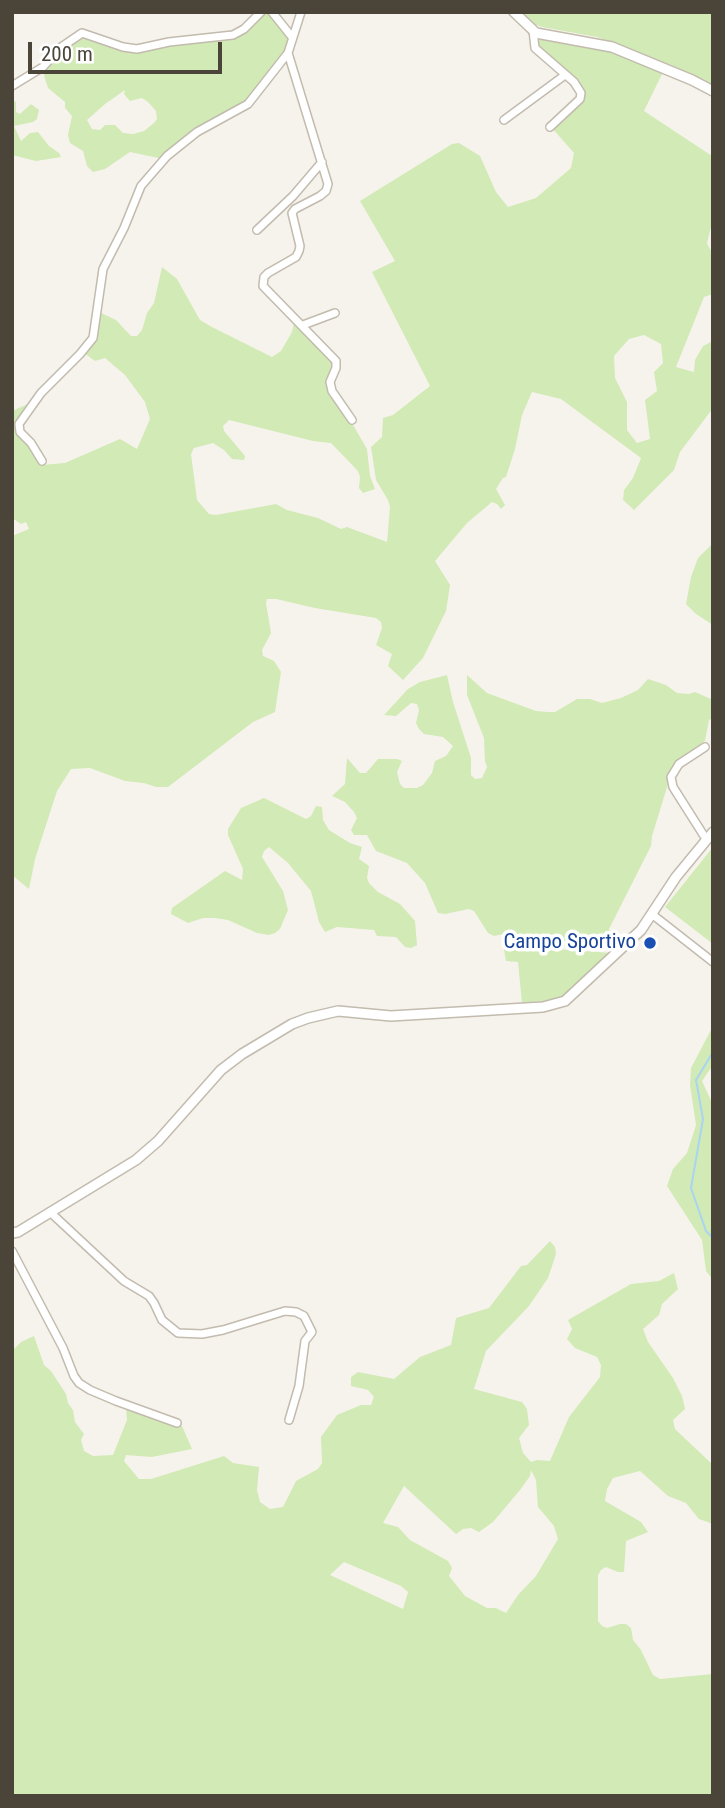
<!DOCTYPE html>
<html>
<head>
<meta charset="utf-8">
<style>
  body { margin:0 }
  #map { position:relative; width:725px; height:1808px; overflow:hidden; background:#f6f3ec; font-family:"Roboto Condensed",sans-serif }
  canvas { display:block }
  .frame { position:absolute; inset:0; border:14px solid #4b4439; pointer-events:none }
  .scale { position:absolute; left:28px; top:42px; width:194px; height:32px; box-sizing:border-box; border:4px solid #4b4439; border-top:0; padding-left:9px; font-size:21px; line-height:24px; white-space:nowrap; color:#4b4439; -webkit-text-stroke:5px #fff; paint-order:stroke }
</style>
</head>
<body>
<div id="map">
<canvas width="725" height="1808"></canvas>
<div class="frame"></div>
<div class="scale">200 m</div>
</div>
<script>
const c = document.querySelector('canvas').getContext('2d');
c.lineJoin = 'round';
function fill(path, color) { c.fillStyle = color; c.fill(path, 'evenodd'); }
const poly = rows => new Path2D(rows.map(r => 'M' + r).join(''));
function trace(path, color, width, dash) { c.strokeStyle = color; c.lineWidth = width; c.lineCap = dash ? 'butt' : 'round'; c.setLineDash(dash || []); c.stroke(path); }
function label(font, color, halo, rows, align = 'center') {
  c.font = font + ' "Roboto Condensed",sans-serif'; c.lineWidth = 7; c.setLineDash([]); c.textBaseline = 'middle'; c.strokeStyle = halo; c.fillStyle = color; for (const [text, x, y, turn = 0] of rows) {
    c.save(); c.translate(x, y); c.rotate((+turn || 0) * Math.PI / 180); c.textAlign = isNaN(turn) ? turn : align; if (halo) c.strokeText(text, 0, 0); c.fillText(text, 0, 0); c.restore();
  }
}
fill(poly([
  [262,12,271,12,291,37,288,53,256,95,163,159,130,152,105,169,93,172,87,166,83,151,70,143,68,135,72,116,65,108,65,102,48,88,44,75,45,66,82,34,123,48,233,36],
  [125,90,124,94,130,101,142,98,148,102,156,111,157,119,154,123,144,131,133,134,123,133,115,125,105,125,100,130,92,129,87,120,105,104],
  [520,12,713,12,713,86,673,66,597,37,542,27,531,23],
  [535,35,610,49,663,72,644,111,712,156,713,219,707,243,713,255,713,294,704,297,676,367,694,372,695,360,703,346,713,341,713,408,680,452,674,470,634,510,623,500,624,490,633,478,641,458,561,399,532,392,522,415,515,449,506,477,503,478,496,489,505,505,501,509,497,504,492,502,467,523,435,561,450,585,446,611,423,658,403,680,388,666,392,654,376,645,382,628,381,622,376,618,315,608,276,599,267,599,266,603,271,633,262,650,263,656,274,661,281,672,275,712,253,722,168,787,156,787,144,783,125,781,90,768,71,769,57,791,35,859,29,889,12,875,12,536,29,529,26,522,21,524,12,518,12,411,30,403,16,423,15,429,42,465,65,463,120,439,137,449,150,419,145,402,125,375,105,358,95,361,84,353,101,313,116,320,131,336,137,336,142,330,147,313,154,303,162,267,177,279,200,320,210,326,272,357,281,351,292,332,294,322,333,361,334,367,328,382,367,449,370,476,375,489,363,493,359,488,360,477,358,471,331,443,313,441,229,420,223,426,224,431,245,456,244,460,232,459,224,450,213,443,194,448,191,454,197,500,209,514,216,515,276,504,287,510,318,518,341,529,347,527,387,542,390,507,388,500,376,480,371,447,382,437,383,418,393,415,430,386,372,272,395,261,360,201,452,144,459,143,480,156,496,192,508,207,536,198,571,168,574,153,552,128,583,94,536,48],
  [644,335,661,344,663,363,654,372,657,391,645,400,650,439,637,443,627,430,627,402,615,378,614,356,629,339],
  [12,100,16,102,16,112,20,114,31,104,39,110,37,119,33,122,14,126,21,141,30,133,38,132,49,146,59,153,61,157,36,161,12,155],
  [713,543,713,625,696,614,686,604,691,577,698,558],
  [447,675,453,702,471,758,471,775,475,779,482,778,487,767,485,761,484,738,467,695,467,675,487,693,536,711,548,712,555,712,577,699,590,699,602,703,621,698,638,690,648,679,666,685,677,693,689,694,695,692,713,700,713,718,709,720,705,741,680,758,669,773,668,784,652,836,651,846,609,929,610,936,620,944,615,949,540,945,508,933,494,936,488,933,474,911,469,909,445,914,438,913,425,883,407,863,376,851,367,835,354,835,351,830,357,818,354,812,345,802,332,796,345,784,347,758,360,773,366,773,378,759,397,759,402,761,397,772,400,784,404,788,417,788,423,785,432,773,435,761,446,756,453,746,443,737,424,734,419,729,416,723,419,710,417,704,411,703,396,716,384,715,408,689,420,682],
  [264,798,306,819,311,816,316,806,322,807,323,820,329,830,350,843,362,847,359,859,369,866,367,878,369,883,378,892,400,904,415,921,417,945,411,948,405,947,396,937,377,936,374,930,337,927,325,932,319,922,311,891,288,863,269,847,264,851,262,857,283,891,288,910,280,929,275,933,269,935,257,933,228,920,215,918,203,918,188,923,171,914,172,908,225,871,242,880,243,869,228,835,228,829,241,808],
  [713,847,713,944,665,907],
  [502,939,514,939,540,948,612,953,568,993,553,1000,522,1003,518,962,506,961],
  [713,1026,713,1065,702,1081,713,1105,713,1280,706,1271,702,1240,667,1186,673,1169,687,1153,696,1125,690,1085,691,1068],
  [550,1241,555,1247,556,1254,548,1278,529,1306,486,1351,474,1389,522,1402,527,1409,529,1425,519,1438,523,1453,531,1462,537,1460,550,1461,569,1417,600,1377,601,1365,597,1357,575,1348,567,1339,572,1329,568,1320,631,1284,659,1281,674,1273,678,1289,662,1304,659,1315,643,1329,648,1342,673,1378,682,1396,685,1409,673,1420,675,1429,713,1465,713,1524,699,1519,686,1503,668,1496,640,1471,613,1478,607,1489,605,1501,641,1522,648,1532,626,1541,624,1572,618,1572,606,1567,601,1570,598,1575,598,1621,602,1626,607,1628,620,1624,626,1624,631,1628,633,1640,641,1650,653,1675,660,1679,713,1674,713,1796,12,1796,12,1351,21,1342,34,1336,44,1365,51,1371,66,1394,68,1403,73,1410,75,1422,84,1434,81,1440,84,1451,93,1456,113,1455,127,1420,126,1408,182,1426,192,1449,152,1457,126,1455,124,1461,139,1479,151,1479,224,1456,233,1463,259,1467,257,1490,260,1502,270,1509,283,1507,296,1481,318,1469,322,1463,321,1437,337,1415,361,1405,371,1405,374,1397,368,1390,351,1386,351,1377,358,1372,394,1379,420,1357,451,1345,456,1318,489,1308,521,1266,527,1265],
  [531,1470,536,1480,538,1507,554,1526,558,1539,536,1576,518,1595,506,1613,496,1608,487,1608,465,1596,449,1576,452,1568,448,1561,410,1540,398,1527,383,1523,404,1486,456,1534,463,1529,471,1528,479,1532,493,1522,520,1490,530,1476],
  [344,1562,401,1586,408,1592,403,1609,330,1575]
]), '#d2eab5');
trace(poly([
  [713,1052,696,1080,703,1119,691,1188,706,1231,713,1238]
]), '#a9d4f2', 2);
const minor = poly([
  [272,12,292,37],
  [301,12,288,53,328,184,326,191,320,196,295,209,292,213,300,246,299,251,296,257,268,273,264,277,263,286,336,361,336,368,330,382,332,391,352,420],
  [533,30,535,48,574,82,581,93,580,99,550,127],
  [12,86,43,67,60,48,82,33,123,47,137,49,169,42,233,35,244,29,261,12],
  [504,120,565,75],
  [257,230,293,196,322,162],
  [303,325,335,313],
  [42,461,31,443,20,432,19,424,41,393,80,354,93,338,103,269,124,228,141,186,167,156,197,132,248,104,288,53],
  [705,747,679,764,671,777,673,787,706,839],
  [653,915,713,962],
  [50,1212,124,1281,149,1296,154,1303,162,1320,178,1333,202,1334,223,1330,285,1311,296,1312,304,1316,312,1332,305,1341,299,1386,289,1420],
  [12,1251,63,1348,74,1376,79,1383,90,1390,116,1401,177,1423]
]);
const tertiary = poly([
  [514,12,536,33,612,47,692,80,713,91],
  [12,1233,18,1232,136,1160,158,1141,221,1070,242,1054,292,1024,308,1018,338,1011,391,1016,543,1007,565,1001,641,930,676,877,713,832]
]);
trace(minor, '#c2bbae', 10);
trace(tertiary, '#c2bbae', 12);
trace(minor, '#fff', 7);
trace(tertiary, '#fff', 9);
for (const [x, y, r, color] of [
  [650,943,7,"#1a4fb4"]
]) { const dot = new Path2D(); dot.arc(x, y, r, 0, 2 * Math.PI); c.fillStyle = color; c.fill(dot); trace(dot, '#fff', 2.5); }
label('21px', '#164399', '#fff', [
  ["Campo Sportivo",636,943]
], 'right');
</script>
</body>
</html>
